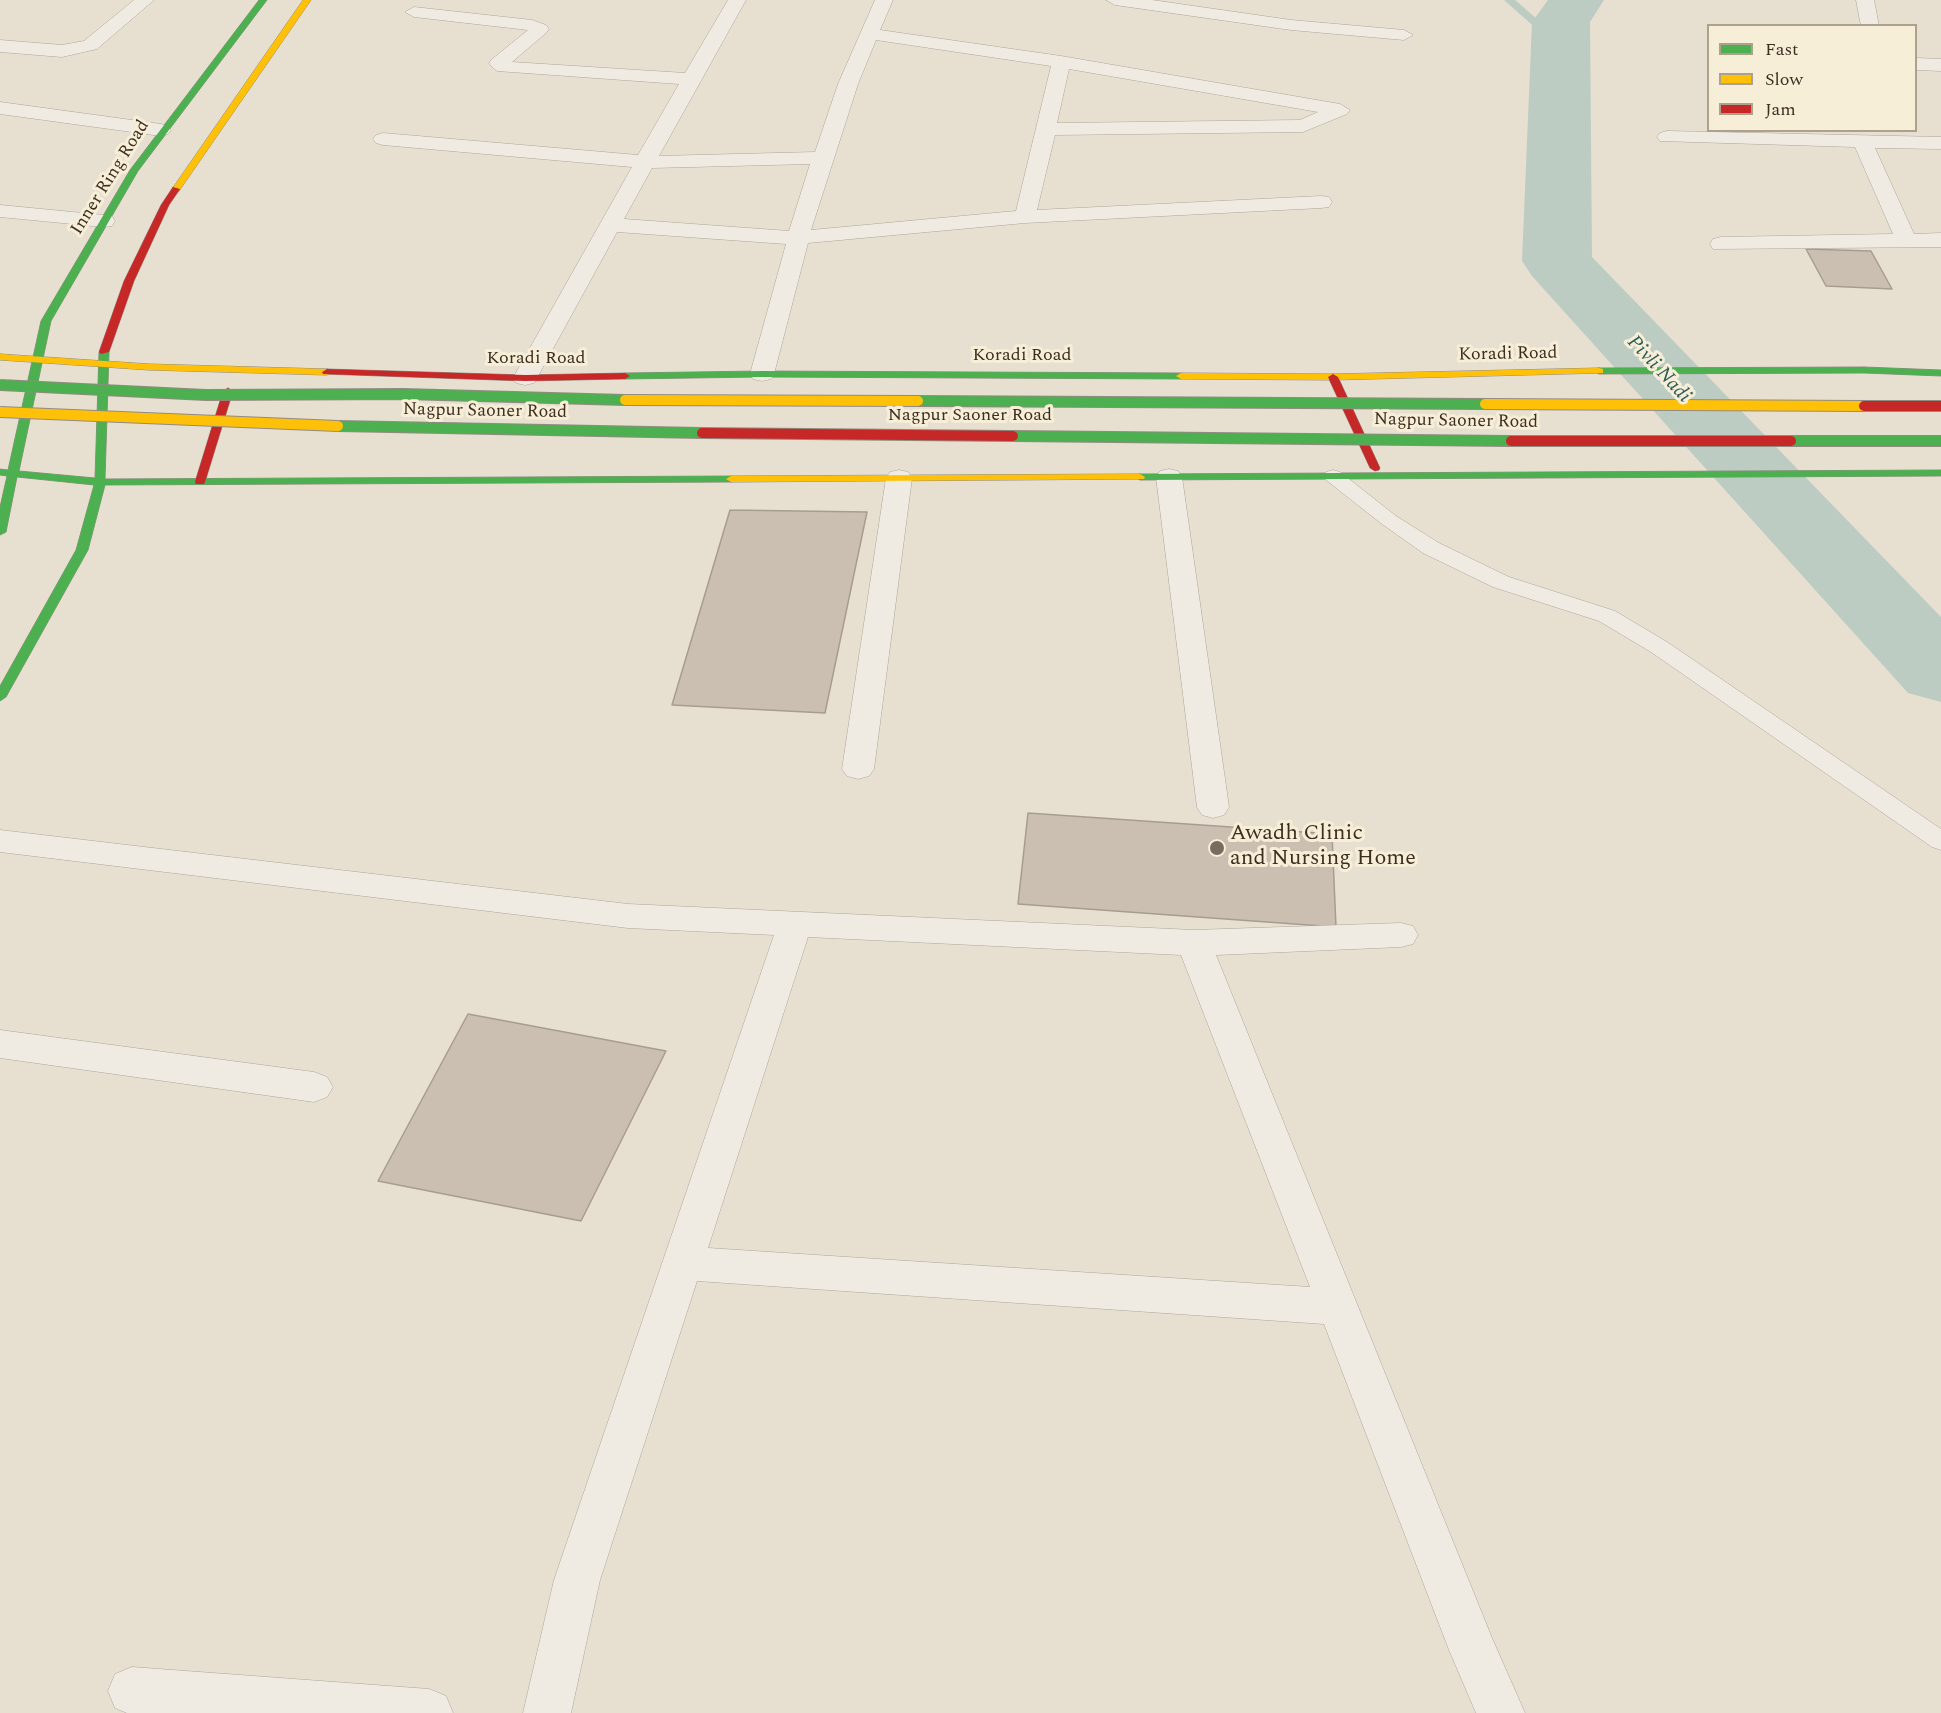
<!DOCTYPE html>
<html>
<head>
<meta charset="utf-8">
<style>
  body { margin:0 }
  #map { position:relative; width:1941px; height:1713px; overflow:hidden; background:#e7e0d1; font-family:Spectral,serif }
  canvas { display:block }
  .legend { position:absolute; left:1707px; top:24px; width:210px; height:108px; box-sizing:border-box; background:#f7eed8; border:2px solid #ada18e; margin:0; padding:8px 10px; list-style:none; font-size:18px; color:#3d2e20 }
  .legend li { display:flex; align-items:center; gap:12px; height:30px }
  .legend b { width:30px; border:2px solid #ada18e }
</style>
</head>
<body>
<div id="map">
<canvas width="1941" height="1713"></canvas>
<ul class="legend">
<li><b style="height:8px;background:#4caf50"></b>Fast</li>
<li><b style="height:8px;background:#ffc107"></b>Slow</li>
<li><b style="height:8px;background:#c62828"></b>Jam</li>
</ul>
</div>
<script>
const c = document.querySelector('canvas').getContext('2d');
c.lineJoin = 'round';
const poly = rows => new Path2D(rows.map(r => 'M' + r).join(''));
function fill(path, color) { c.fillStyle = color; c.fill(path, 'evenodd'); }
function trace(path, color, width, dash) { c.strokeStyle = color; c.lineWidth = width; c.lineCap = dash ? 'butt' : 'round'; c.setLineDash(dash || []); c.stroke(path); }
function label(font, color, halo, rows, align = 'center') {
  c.font = font + ' Spectral,serif'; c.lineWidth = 6; c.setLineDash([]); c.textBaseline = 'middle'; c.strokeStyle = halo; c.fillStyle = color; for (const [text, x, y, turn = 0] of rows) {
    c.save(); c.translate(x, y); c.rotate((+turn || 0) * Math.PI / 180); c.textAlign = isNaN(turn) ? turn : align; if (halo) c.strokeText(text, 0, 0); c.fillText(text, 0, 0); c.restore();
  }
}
fill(poly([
  [1504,0,1515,0,1565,43,1565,47,1557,47,1504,0]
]), '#bcccc2');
fill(poly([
  [1548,0,1604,0,1590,22,1592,257,1941,617,1941,702,1908,693,1532,276,1522,261,1532,22,1548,0]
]), '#bcccc2');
const building = poly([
  [1806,249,1871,251,1892,289,1826,286,1806,249],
  [730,510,867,512,825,713,672,705,730,510],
  [1028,813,1332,834,1336,927,1018,904,1028,813],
  [468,1014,666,1051,581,1221,378,1181,468,1014]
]);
fill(building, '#cbbfb2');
trace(building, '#a89c90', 1.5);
const lane = poly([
  [1333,470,1340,472,1396,516,1439,543,1509,577,1615,611,1667,642,1941,829,1941,850,1932,847,1651,652,1599,621,1493,587,1423,553,1382,524,1326,480,1323,476,1326,472,1333,470]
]);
const street = poly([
  [134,0,154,0,97,49,62,57,0,52,0,40,62,45,84,41,134,0],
  [728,0,746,0,659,156,815,152,838,84,875,0,893,0,880,30,1061,56,1340,104,1350,110,1347,114,1303,132,1055,135,1037,210,1321,196,1329,197,1332,202,1329,207,1321,208,1025,223,808,243,774,374,771,379,762,381,753,379,750,374,786,244,617,232,537,378,534,383,525,385,516,383,513,378,632,167,383,145,376,143,373,139,376,135,383,133,638,155,679,84,497,71,489,64,491,60,528,30,414,17,405,12,414,7,532,20,546,25,549,29,546,33,512,62,685,73,728,0],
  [876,40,1051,66,1016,211,811,230,858,84,876,40],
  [1069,69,1318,112,1300,120,1057,123,1069,69],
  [810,164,789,231,624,219,652,168,810,164],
  [1106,0,1152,0,1291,20,1404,30,1413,35,1404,40,1291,30,1115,5,1106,0],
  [1856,0,1874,0,1879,26,1861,26,1856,0],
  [1916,58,1941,59,1941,71,1916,70,1916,58],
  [0,102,161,124,168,126,171,130,168,134,161,136,0,114,0,102],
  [1667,131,1941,137,1941,149,1875,148,1914,234,1941,233,1941,247,1713,249,1710,244,1713,239,1721,237,1893,234,1855,147,1660,141,1657,137,1660,133,1667,131],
  [0,205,104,215,112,216,115,221,112,226,104,227,0,217,0,205],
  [1169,469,1178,471,1182,477,1229,807,1224,815,1213,818,1202,815,1197,807,1156,477,1160,471,1169,469],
  [899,470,908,472,912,478,874,769,869,776,858,779,847,776,842,769,886,478,890,472,899,470],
  [0,830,628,904,1194,930,1401,923,1413,926,1418,935,1413,944,1401,947,1216,955,1492,1638,1525,1713,1476,1713,1449,1650,1324,1324,697,1281,600,1580,571,1713,523,1713,554,1580,774,935,628,928,0,852,0,830],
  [808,937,1181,955,1310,1287,708,1248,808,937],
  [0,1030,314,1072,327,1077,333,1087,327,1097,314,1102,0,1058,0,1030],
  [132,1667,429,1689,446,1696,453,1713,127,1713,115,1708,108,1691,115,1674,132,1667]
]);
const fast = poly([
  [259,0,267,0,138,171,51,321,19,471,95,478,99,352,104,349,109,352,105,479,731,476,736,479,731,482,105,485,88,550,6,697,0,701,0,686,76,550,94,485,17,477,6,532,0,535,0,507,7,476,0,475,0,469,8,470,41,321,130,170,259,0],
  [1864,367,1941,370,1941,376,1864,373,1599,374,1594,371,1599,368,1864,367],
  [762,371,1181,373,1186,376,1181,379,762,377,625,379,620,376,625,373,762,371],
  [1941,470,1941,476,1140,480,1135,477,1140,474,1941,470]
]);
const slow = poly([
  [303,0,311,0,179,191,173,191,172,189,303,0],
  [0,354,149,364,327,369,332,372,327,375,149,370,0,360,0,354],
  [1599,368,1603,369,1603,373,1333,380,1181,379,1176,376,1181,373,1333,374,1599,368],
  [1140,474,1145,477,1144,479,731,482,726,479,731,476,1140,474]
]);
const jam = poly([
  [173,187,180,189,169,205,134,281,109,352,101,354,99,352,124,281,161,205,173,187],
  [327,369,525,375,625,373,630,376,625,379,525,381,323,374,322,372,327,369],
  [1333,374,1338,377,1380,468,1379,470,1375,471,1370,468,1328,377,1333,374],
  [228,388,233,391,205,482,204,484,196,484,195,482,223,391,228,388]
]);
trace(lane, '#ada599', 1);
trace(street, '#ada599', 1);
trace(fast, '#928b80', 1);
trace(slow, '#928b80', 1);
trace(jam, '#928b80', 1);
fill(lane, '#efebe3');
fill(street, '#efebe3');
fill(fast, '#4caf50');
fill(slow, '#ffc107');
fill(jam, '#c62828');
const fastBridge = poly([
  [0,385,206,395,403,394,625,400],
  [918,401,1485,404],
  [338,426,702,433],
  [1013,436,1511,441],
  [1791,441,1941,441]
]);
const slowBridge = poly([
  [625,400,918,401],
  [1485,404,1864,406],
  [0,412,338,426]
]);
const jamBridge = poly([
  [1864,406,1941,406],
  [702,433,1013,436],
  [1511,441,1791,441]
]);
trace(fastBridge, '#928b80', 12, []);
trace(slowBridge, '#928b80', 12, []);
trace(jamBridge, '#928b80', 12, []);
trace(fastBridge, '#4caf50', 10);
trace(slowBridge, '#ffc107', 10);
trace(jamBridge, '#c62828', 10);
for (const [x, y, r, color] of [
  [1217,848,8,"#786c5e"]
]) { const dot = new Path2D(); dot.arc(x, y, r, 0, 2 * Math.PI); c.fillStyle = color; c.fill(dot); trace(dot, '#f7eed8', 2); }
label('18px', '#3d2e20', '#f7eed8', [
  ["Inner Ring Road",111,178,-58],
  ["Koradi Road",1508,355,-1],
  ["Koradi Road",1022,356],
  ["Koradi Road",536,359],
  ["Nagpur Saoner Road",485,412,1],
  ["Nagpur Saoner Road",970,416],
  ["Nagpur Saoner Road",1456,422,1]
]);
label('italic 20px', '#2f5d5a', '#f7eed8', [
  ["Pivli Nadi",1658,370,47]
]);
label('22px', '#3d2e20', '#f7eed8', [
  ["Awadh Clinic",1230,835],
  ["and Nursing Home",1230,860]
], 'left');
</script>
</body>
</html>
